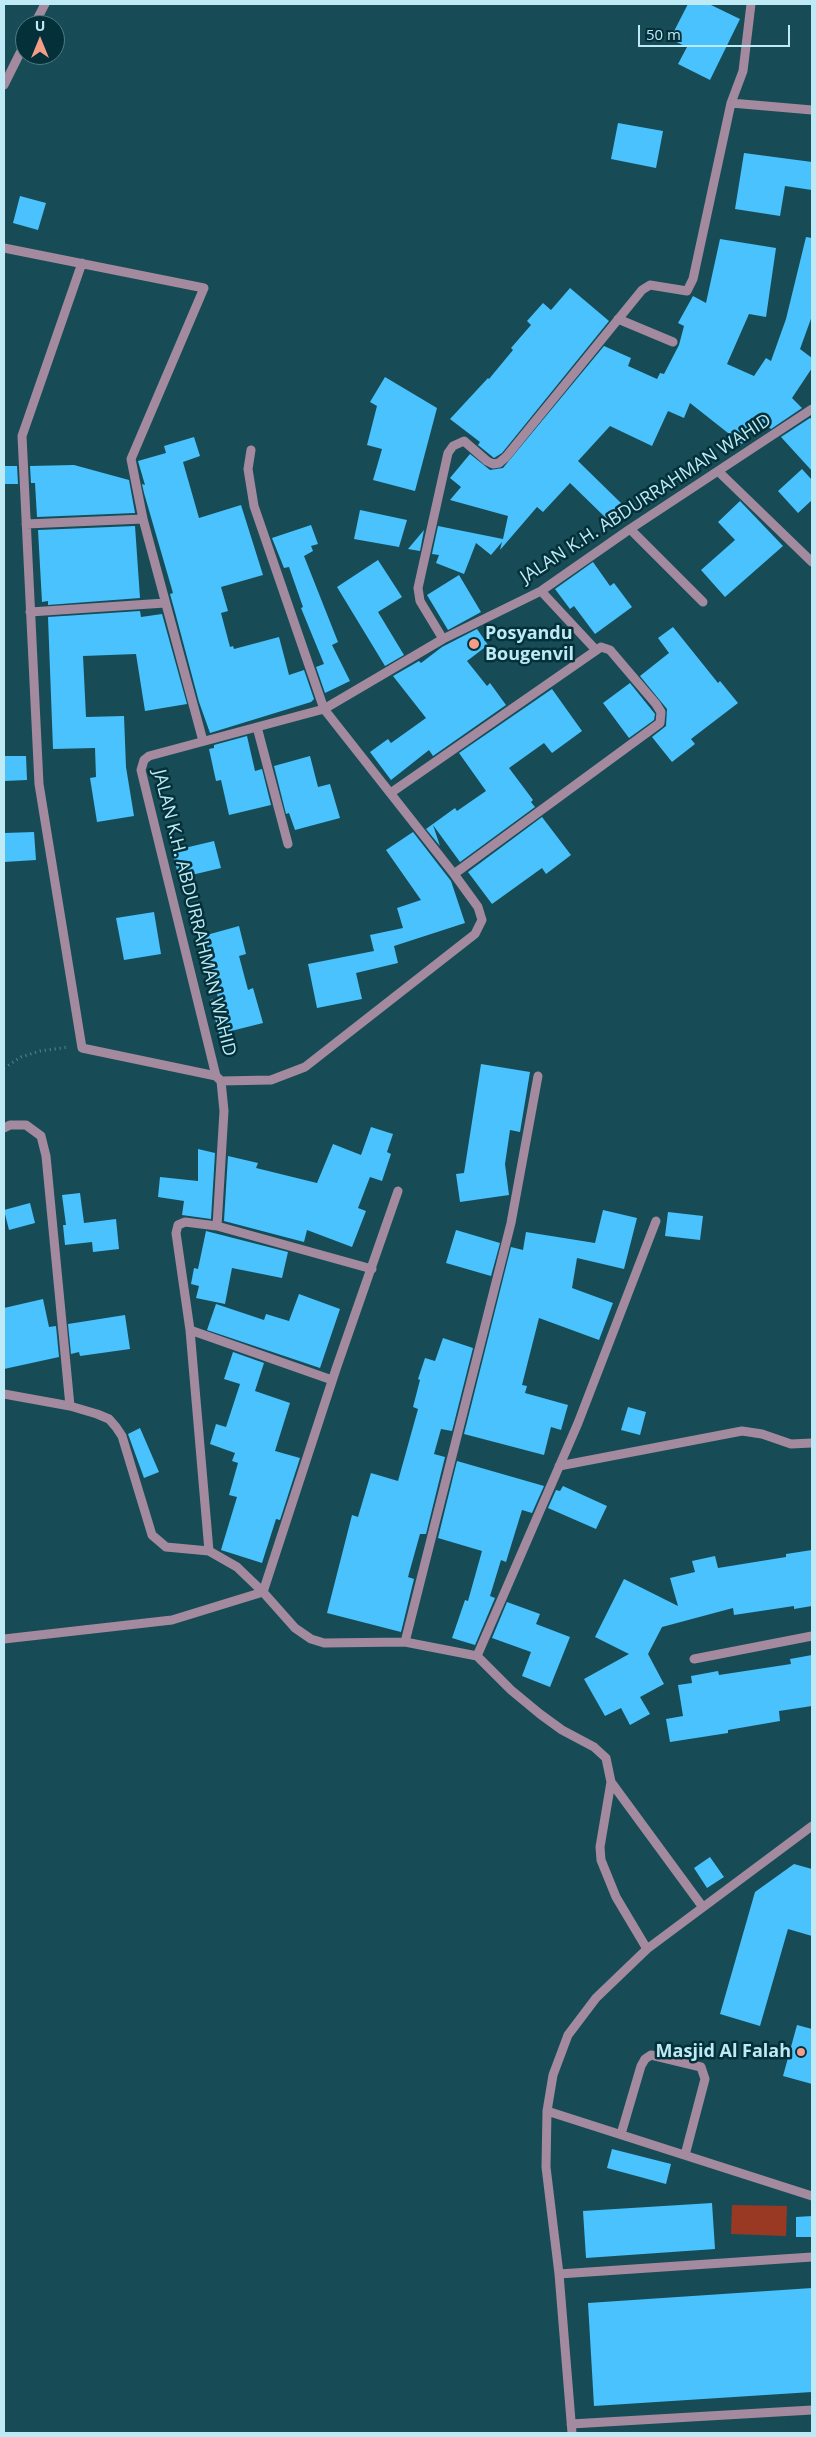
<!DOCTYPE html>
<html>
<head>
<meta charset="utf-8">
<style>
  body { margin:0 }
  #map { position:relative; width:816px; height:2437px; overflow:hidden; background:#174c57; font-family:"Open Sans",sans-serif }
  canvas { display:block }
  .frame { position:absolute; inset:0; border:5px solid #beeaf5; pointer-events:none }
  .north { position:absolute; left:15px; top:15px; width:50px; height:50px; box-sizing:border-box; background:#043139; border:1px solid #4e7b84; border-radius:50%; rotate:0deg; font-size:14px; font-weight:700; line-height:20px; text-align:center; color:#beeaf5 }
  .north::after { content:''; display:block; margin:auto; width:18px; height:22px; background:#f49e8a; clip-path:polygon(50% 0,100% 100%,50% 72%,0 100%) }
  .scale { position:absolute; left:638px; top:25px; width:152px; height:22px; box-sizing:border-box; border:2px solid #beeaf5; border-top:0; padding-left:6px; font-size:15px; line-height:18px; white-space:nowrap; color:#beeaf5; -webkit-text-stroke:4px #043139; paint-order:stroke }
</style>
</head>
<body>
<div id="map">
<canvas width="816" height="2437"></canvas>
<div class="frame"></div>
<div class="north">U</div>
<div class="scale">50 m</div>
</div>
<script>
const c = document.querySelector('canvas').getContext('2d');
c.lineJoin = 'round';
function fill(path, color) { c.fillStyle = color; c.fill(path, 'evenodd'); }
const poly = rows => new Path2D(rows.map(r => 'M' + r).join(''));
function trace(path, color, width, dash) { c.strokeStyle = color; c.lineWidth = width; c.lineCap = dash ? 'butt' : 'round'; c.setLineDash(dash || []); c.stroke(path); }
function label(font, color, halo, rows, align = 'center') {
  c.font = font + ' "Open Sans",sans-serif'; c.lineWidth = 5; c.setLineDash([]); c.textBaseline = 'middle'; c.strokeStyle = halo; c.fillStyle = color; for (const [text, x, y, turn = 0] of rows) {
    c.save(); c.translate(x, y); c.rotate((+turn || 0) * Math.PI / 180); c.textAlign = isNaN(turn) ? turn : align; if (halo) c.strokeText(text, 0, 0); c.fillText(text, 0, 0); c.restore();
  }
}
fill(poly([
  [732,2205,787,2206,786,2236,731,2234]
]), '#993924');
fill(poly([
  [688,4,709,4,740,19,710,80,678,64,687,47,670,39],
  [618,123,663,131,656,168,611,159],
  [744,153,812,162,812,190,785,186,780,216,735,209],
  [20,196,46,203,38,230,13,223],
  [806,237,812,238,812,316,800,349,812,358,812,368,792,398,802,408,771,429,760,420,742,444,690,403,684,418,668,411,652,446,610,426,578,461,622,504,607,519,570,483,543,512,537,507,500,550,502,542,491,555,476,543,464,574,436,563,439,555,432,554,438,526,503,539,508,516,450,500,461,487,450,478,470,454,490,470,503,468,604,346,631,358,628,366,657,379,660,373,664,374,679,345,684,326,678,323,693,296,706,303,720,239,776,248,766,317,749,314,727,364,754,376,766,358,771,361,786,319],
  [570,288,609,321,502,453,494,458,478,445,480,442,450,419,488,378,489,379,513,350,511,348,531,325,527,321,543,303,551,310],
  [385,377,437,408,415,491,373,480,382,449,367,445,377,406,370,402],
  [810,418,812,419,812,471,781,437],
  [194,437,200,456,183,462,199,518,241,505,263,575,221,587,228,611,221,613,230,647,233,646,234,649,279,637,289,675,304,670,314,699,311,702,210,733,199,702,175,612,170,594,173,593,144,493,142,484,145,485,138,461,166,453,164,446],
  [74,465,129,480,135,513,37,517,35,483,31,483,30,466],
  [4,466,17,466,18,484,4,484],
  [802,469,812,480,812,500,798,513,778,491],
  [740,501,783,546,725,597,701,570,735,540,718,522],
  [360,510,407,520,399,547,354,539],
  [311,525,318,544,311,546,313,551,304,556,338,642,332,645,350,681,325,693,316,667,324,664,301,608,303,607,289,567,284,568,272,538],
  [135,526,140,598,48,605,48,601,42,602,38,530],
  [424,530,420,551,408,549],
  [378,560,402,597,378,612,404,655,385,666,337,587],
  [593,562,610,586,614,583,632,607,595,634,574,606,570,609,555,589],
  [459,575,481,612,448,630,427,595],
  [140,611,141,617,162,614,187,704,145,711,136,654,83,656,86,717,124,716,126,767,134,816,97,822,90,778,96,777,95,748,53,749,48,617],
  [673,627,718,683,720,681,738,703,691,739,695,744,672,762,652,737,666,726,667,709,640,676,669,653,658,638],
  [477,629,488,645,467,661,487,686,490,683,506,705,433,756,429,750,391,780,370,752,388,739,391,743,426,718,393,676,419,661,421,663,442,647],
  [630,683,655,714,654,720,629,738,603,703],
  [552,689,582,731,552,753,544,743,509,768,533,800,531,802,535,807,460,862,433,825,440,846,426,829,455,808,457,811,486,791,459,753],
  [247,736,255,771,262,769,271,805,229,815,221,780,216,781,209,749,214,748,214,745],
  [4,756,26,756,27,780,4,781],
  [310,756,318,787,330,784,340,818,295,830,289,813,286,814,274,766],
  [542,817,571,855,546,874,542,868,492,904,468,872],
  [34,832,36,860,4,862,4,833],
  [413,832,451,881,465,923,394,946,398,963,356,973,362,999,317,1008,308,964,374,951,370,935,403,928,397,908,421,900,386,850],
  [214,841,221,868,179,878,172,851],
  [154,912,161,954,124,960,116,918],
  [239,926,246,954,239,956,248,990,253,988,263,1023,219,1034,210,1000,218,998,203,936],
  [481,1064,530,1072,520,1132,510,1130,505,1164,509,1195,460,1202,456,1174,464,1173],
  [371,1127,393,1134,387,1152,391,1154,382,1181,370,1177,358,1208,366,1211,352,1247,307,1230,304,1242,224,1221,228,1156,258,1163,256,1168,317,1183,333,1144,361,1155],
  [198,1149,215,1153,211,1219,182,1215,184,1201,158,1197,160,1177,198,1181],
  [80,1193,84,1223,116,1219,119,1249,93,1252,92,1242,65,1245,63,1225,66,1225,62,1195],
  [30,1203,35,1223,9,1230,4,1210],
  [603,1210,637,1218,624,1269,577,1258,572,1288,613,1303,599,1340,539,1318,522,1385,527,1386,525,1393,568,1405,561,1430,551,1427,544,1455,464,1434,511,1247,523,1250,526,1232,595,1243],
  [668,1212,703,1216,700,1240,665,1236],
  [456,1230,500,1243,491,1276,446,1263],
  [206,1231,288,1252,282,1278,232,1268,225,1304,196,1298,199,1286,191,1284,194,1268,198,1269],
  [299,1294,340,1309,320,1368,207,1330,216,1304,264,1320,266,1314,289,1321],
  [43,1299,49,1327,56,1326,59,1357,4,1369,4,1308],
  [125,1315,130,1349,80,1356,79,1352,71,1354,68,1324],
  [443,1338,473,1348,452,1431,441,1429,434,1454,445,1457,426,1534,420,1534,408,1577,414,1579,401,1632,327,1613,352,1515,358,1517,371,1473,398,1481,418,1409,413,1407,420,1380,418,1379,425,1358,435,1361],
  [233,1352,264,1363,255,1391,290,1403,275,1451,300,1458,280,1520,276,1519,262,1563,221,1550,237,1497,229,1495,238,1463,232,1461,235,1453,210,1444,216,1424,226,1427,240,1384,224,1379],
  [628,1407,646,1412,640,1435,621,1430],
  [140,1428,159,1472,144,1478,128,1434],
  [457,1461,544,1486,532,1513,522,1510,506,1562,501,1560,490,1596,495,1598,475,1645,452,1638,465,1600,468,1601,482,1551,438,1538],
  [563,1486,607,1506,596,1529,548,1508,556,1490,560,1491],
  [812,1550,812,1606,794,1609,794,1606,734,1615,733,1608,662,1627,648,1654,664,1684,640,1697,650,1714,630,1725,621,1708,605,1716,584,1679,629,1654,595,1637,624,1579,678,1606,670,1578,695,1572,692,1561,715,1556,718,1568,786,1557,786,1554],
  [507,1602,540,1614,536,1624,570,1637,550,1687,522,1676,531,1652,492,1638],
  [812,1655,812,1706,779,1711,780,1721,728,1730,728,1733,670,1742,666,1719,683,1716,678,1685,692,1683,691,1676,718,1671,719,1675,791,1664,790,1659],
  [710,1857,724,1877,707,1888,694,1868],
  [794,1864,812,1869,812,1936,788,1929,760,2026,720,2014,755,1892],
  [797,2025,812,2029,812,2084,783,2076],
  [612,2149,671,2164,666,2184,607,2168],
  [712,2203,715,2249,586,2258,583,2211],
  [812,2216,812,2237,796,2237,796,2217],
  [812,2288,812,2392,594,2406,588,2303]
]), '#4ac2fd');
trace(poly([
  [4,1068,21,1057,40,1051,69,1047]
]), '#568792', 3, [1, 4]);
trace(poly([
  [751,4,743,71,731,103,812,110],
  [34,25,45,4],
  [4,85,25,43],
  [4,248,204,288,131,459,143,519],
  [82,263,22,436,39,784,82,1048,216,1076,141,770,144,760,149,756,324,709,443,639,541,591,630,529,812,409],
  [618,319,673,342],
  [719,472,812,562],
  [26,524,143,519,203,741],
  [630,529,703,602],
  [541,591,595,649],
  [30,612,165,603],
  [443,639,420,601,418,588,448,453,453,446,464,441,487,461,493,464,499,463,506,457,642,290,650,285,687,291,693,279,731,103],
  [257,727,288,844],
  [392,792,601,647,610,650,656,704,661,712,660,723,454,874],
  [216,1076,221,1081,271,1080,305,1067,475,934,482,920,478,907,454,874,324,709,254,506,248,469,251,450],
  [4,1128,10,1125,26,1125,41,1136,46,1156,70,1406,97,1414,109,1419,116,1427,122,1436,152,1535,166,1547,209,1551,190,1330,176,1233,178,1225,185,1222,217,1226,372,1269],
  [217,1226,224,1111,221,1081],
  [190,1330,332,1380],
  [4,1394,70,1406],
  [559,1466,742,1431,762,1434,791,1444,812,1443],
  [209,1551,237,1567,263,1592,336,1369,398,1191],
  [4,1639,172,1620,263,1592,295,1628,311,1639,324,1643,405,1642,477,1656,511,1690,540,1714,562,1730,594,1747,606,1758,611,1782,600,1847,601,1860,616,1897,647,1949],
  [405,1642,511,1223,538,1076],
  [477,1656,578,1423,656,1221],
  [694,1659,812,1636],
  [611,1782,702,1906],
  [547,2111,812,2196],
  [621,2134,641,2066,645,2059,651,2055,701,2067,705,2079,685,2155],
  [559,2274,812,2257],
  [571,2424,812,2410],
  [572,2433,559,2274,546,2167,547,2111,553,2075,568,2035,596,1998,647,1949,812,1826]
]), '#a48a9e', 9);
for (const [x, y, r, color] of [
  [474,644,6,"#f49e8a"],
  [801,2052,5,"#f49e8a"]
]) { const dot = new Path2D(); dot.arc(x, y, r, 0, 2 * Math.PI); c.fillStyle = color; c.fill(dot); trace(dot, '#043139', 2); }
label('18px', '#beeaf5', '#043139', [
  ["JALAN K.H. ABDURRAHMAN WAHID",646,499,-33],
  ["JALAN K.H. ABDURRAHMAN WAHID",194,913,76]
]);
label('bold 18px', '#beeaf5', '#043139', [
  ["Posyandu",485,634],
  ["Bougenvil",485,655],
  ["Masjid Al Falah",791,2052,"right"]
], 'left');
</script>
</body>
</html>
